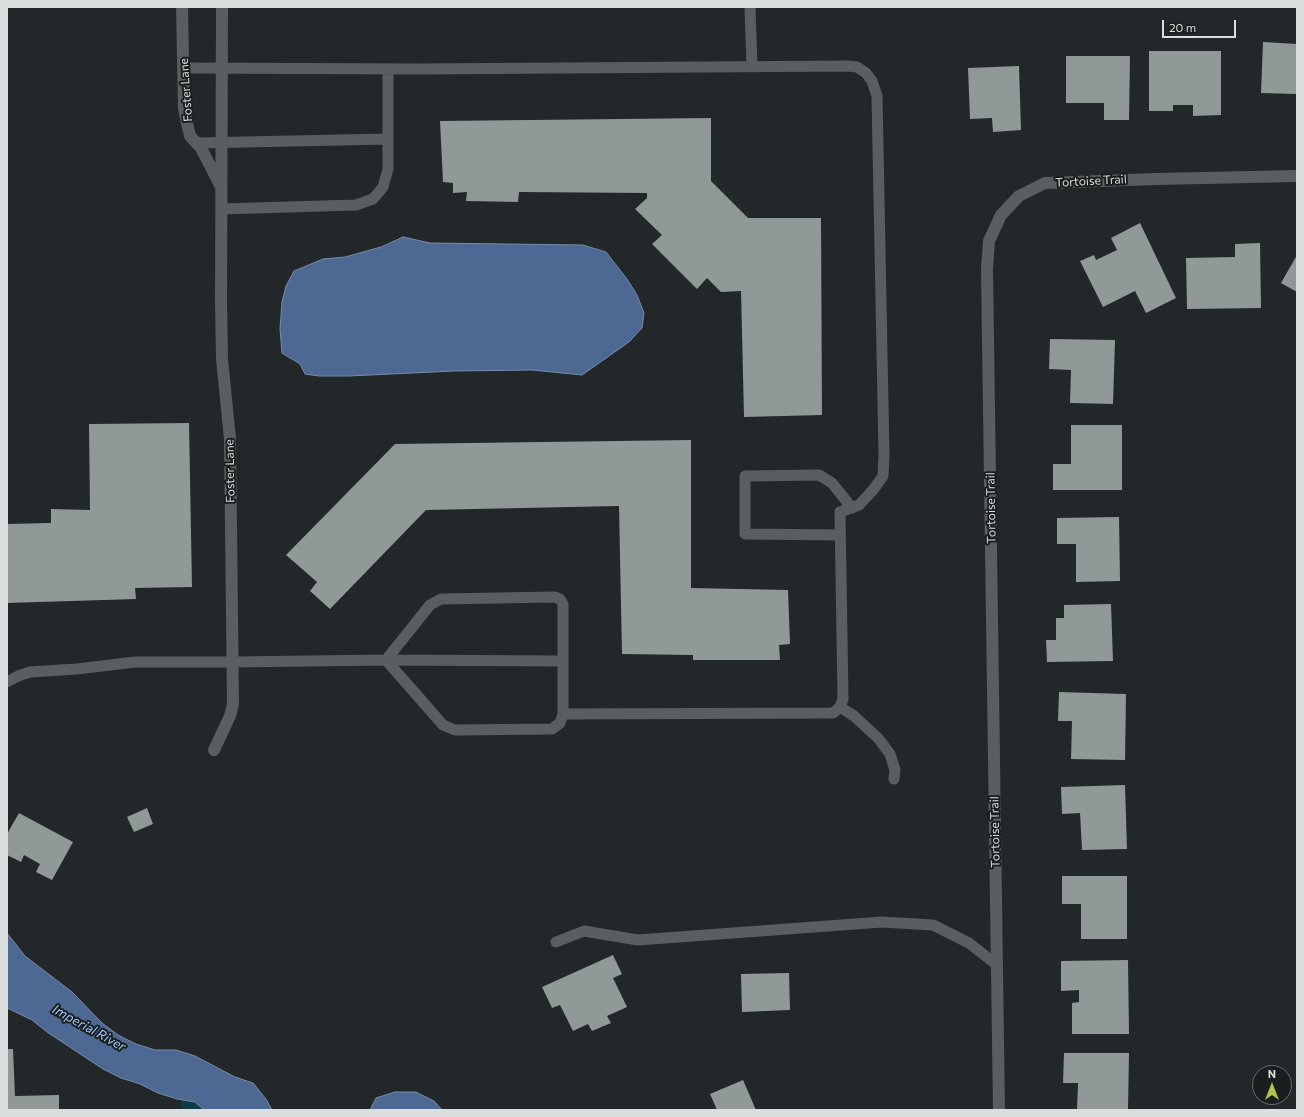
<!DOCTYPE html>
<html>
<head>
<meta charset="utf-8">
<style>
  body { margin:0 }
  #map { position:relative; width:1304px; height:1117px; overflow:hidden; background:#222729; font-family:Commissioner,sans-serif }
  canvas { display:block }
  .frame { position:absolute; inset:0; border:8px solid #dbdedf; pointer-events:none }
  .north { position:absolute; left:1252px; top:1065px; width:40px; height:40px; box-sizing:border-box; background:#191e1f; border:1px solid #676b6c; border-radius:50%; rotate:0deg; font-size:11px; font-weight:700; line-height:16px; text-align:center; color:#dbdedf }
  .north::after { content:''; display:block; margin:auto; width:14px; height:18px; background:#b4c24a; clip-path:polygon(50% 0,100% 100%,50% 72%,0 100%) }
  .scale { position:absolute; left:1162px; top:20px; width:74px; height:18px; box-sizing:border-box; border:2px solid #dbdedf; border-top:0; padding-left:5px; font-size:12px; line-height:14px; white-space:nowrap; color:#dbdedf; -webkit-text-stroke:3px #191e1f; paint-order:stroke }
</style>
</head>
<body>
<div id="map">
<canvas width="1304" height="1117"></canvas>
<div class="frame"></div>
<div class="north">N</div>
<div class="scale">20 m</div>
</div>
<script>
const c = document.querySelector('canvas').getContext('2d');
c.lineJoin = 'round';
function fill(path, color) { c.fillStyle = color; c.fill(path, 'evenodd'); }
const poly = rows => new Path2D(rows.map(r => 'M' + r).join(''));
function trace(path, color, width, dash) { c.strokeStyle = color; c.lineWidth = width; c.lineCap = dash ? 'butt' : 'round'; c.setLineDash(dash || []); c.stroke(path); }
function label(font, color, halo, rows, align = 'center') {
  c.font = font + ' Commissioner,sans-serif'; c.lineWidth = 4; c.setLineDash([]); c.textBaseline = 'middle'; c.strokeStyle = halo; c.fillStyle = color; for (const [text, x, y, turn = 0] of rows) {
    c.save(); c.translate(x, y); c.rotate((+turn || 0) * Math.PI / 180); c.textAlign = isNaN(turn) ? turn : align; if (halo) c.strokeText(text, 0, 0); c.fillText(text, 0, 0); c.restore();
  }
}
fill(poly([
  [181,1100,195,1102,204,1110,183,1110]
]), '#0e3b46');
const water = poly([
  [403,237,430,243,583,245,606,252,627,279,637,295,644,313,642,328,629,342,582,375,532,370,454,371,349,376,319,376,305,374,300,364,282,353,280,329,282,302,286,286,294,271,323,259,345,257,381,247,403,237],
  [7,933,25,956,72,992,102,1023,118,1035,136,1044,155,1050,176,1050,195,1056,235,1077,253,1083,266,1099,272,1110,204,1110,195,1102,177,1099,158,1093,140,1084,121,1078,103,1069,47,1032,32,1020,7,1008,7,933],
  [395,1092,416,1092,434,1101,442,1110,370,1110,376,1098,395,1092]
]);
fill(water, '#4d6892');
trace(water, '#788ba9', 1);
fill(poly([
  [1263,42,1297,44,1297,94,1261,93],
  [1149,51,1221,51,1221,115,1193,116,1193,105,1173,105,1173,111,1149,111],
  [1066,56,1130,56,1129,120,1104,120,1104,103,1066,103],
  [1019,66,1021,130,993,132,992,118,970,119,968,68],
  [711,118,711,181,748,218,821,218,822,415,744,417,741,291,721,292,707,278,697,289,652,244,662,235,635,209,647,198,647,193,519,192,518,202,466,201,467,192,453,193,453,183,443,182,440,121],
  [1140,223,1176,298,1146,313,1135,291,1103,307,1080,261,1094,255,1096,260,1117,250,1111,238],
  [1260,243,1261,308,1187,309,1186,258,1235,257,1235,244],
  [1297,255,1297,292,1281,283],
  [1050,339,1115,340,1113,404,1070,403,1071,370,1049,369],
  [189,423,192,587,135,588,136,599,7,603,7,524,51,523,51,509,90,510,89,424],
  [1071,425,1122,425,1122,490,1053,490,1053,464,1071,464],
  [691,440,691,588,788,590,790,644,779,645,780,660,693,660,693,655,622,654,619,506,426,510,330,609,310,591,317,582,286,555,395,444],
  [1119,517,1120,581,1076,582,1076,544,1057,544,1057,518],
  [1111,604,1113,661,1047,662,1046,640,1056,640,1056,618,1064,618,1064,605],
  [1059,692,1126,694,1125,760,1071,759,1072,721,1058,721],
  [1125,785,1127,849,1082,850,1080,813,1062,814,1061,787],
  [147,808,153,824,134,832,127,817],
  [19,813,73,842,52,880,36,872,40,864,24,855,21,862,7,855,7,834],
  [1062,876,1127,876,1127,939,1081,939,1081,904,1062,904],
  [613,955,622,974,613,978,627,1007,607,1016,611,1023,592,1031,588,1024,573,1031,560,1005,552,1008,542,987],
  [1128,960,1129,1034,1072,1034,1072,1003,1079,1002,1079,990,1061,991,1061,961],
  [789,973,790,1010,742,1012,741,974],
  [7,1049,13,1049,15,1096,59,1095,59,1110,7,1110],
  [1064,1053,1129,1053,1128,1110,1077,1110,1078,1083,1063,1083],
  [743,1080,756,1110,717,1110,710,1094]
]), '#919898');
trace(poly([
  [750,7,752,67],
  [184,68,419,69,848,66,857,67,866,73,872,81,877,96,884,455,883,476,873,490,859,505,840,512,843,699,840,707,833,713,563,714],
  [196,143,388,139],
  [221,209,356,205,373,199,383,187,388,169,388,69],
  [840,535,745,534,745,476,819,475,832,483,852,508],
  [7,682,18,676,30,672,77,669,135,662,233,662,386,660,430,605,441,599,555,597,560,599,563,604,563,714,560,723,552,729,455,730,443,725,386,660,563,661],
  [840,707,854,716,878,738,890,754,895,770,894,779],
  [556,942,584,931,638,940,882,922,933,925,969,943,997,965]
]), '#595e60', 11);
trace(poly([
  [182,7,184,108,187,123,190,136,201,148,220,185],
  [214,750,230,716,233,704,230,439,222,359,221,301,222,7],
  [999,1110,987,269,989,241,1001,215,1019,196,1045,183,1156,179,1297,176]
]), '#595e60', 12);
label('12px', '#dbdedf', '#191e1f', [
  ["Foster Lane",186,90,-94],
  ["Tortoise Trail",1091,181,-3],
  ["Foster Lane",230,471,-91],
  ["Tortoise Trail",991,508,-91],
  ["Tortoise Trail",995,832,-91]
]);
label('italic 13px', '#a2c4f8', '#191e1f', [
  ["Imperial River",89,1028,29]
]);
</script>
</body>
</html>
